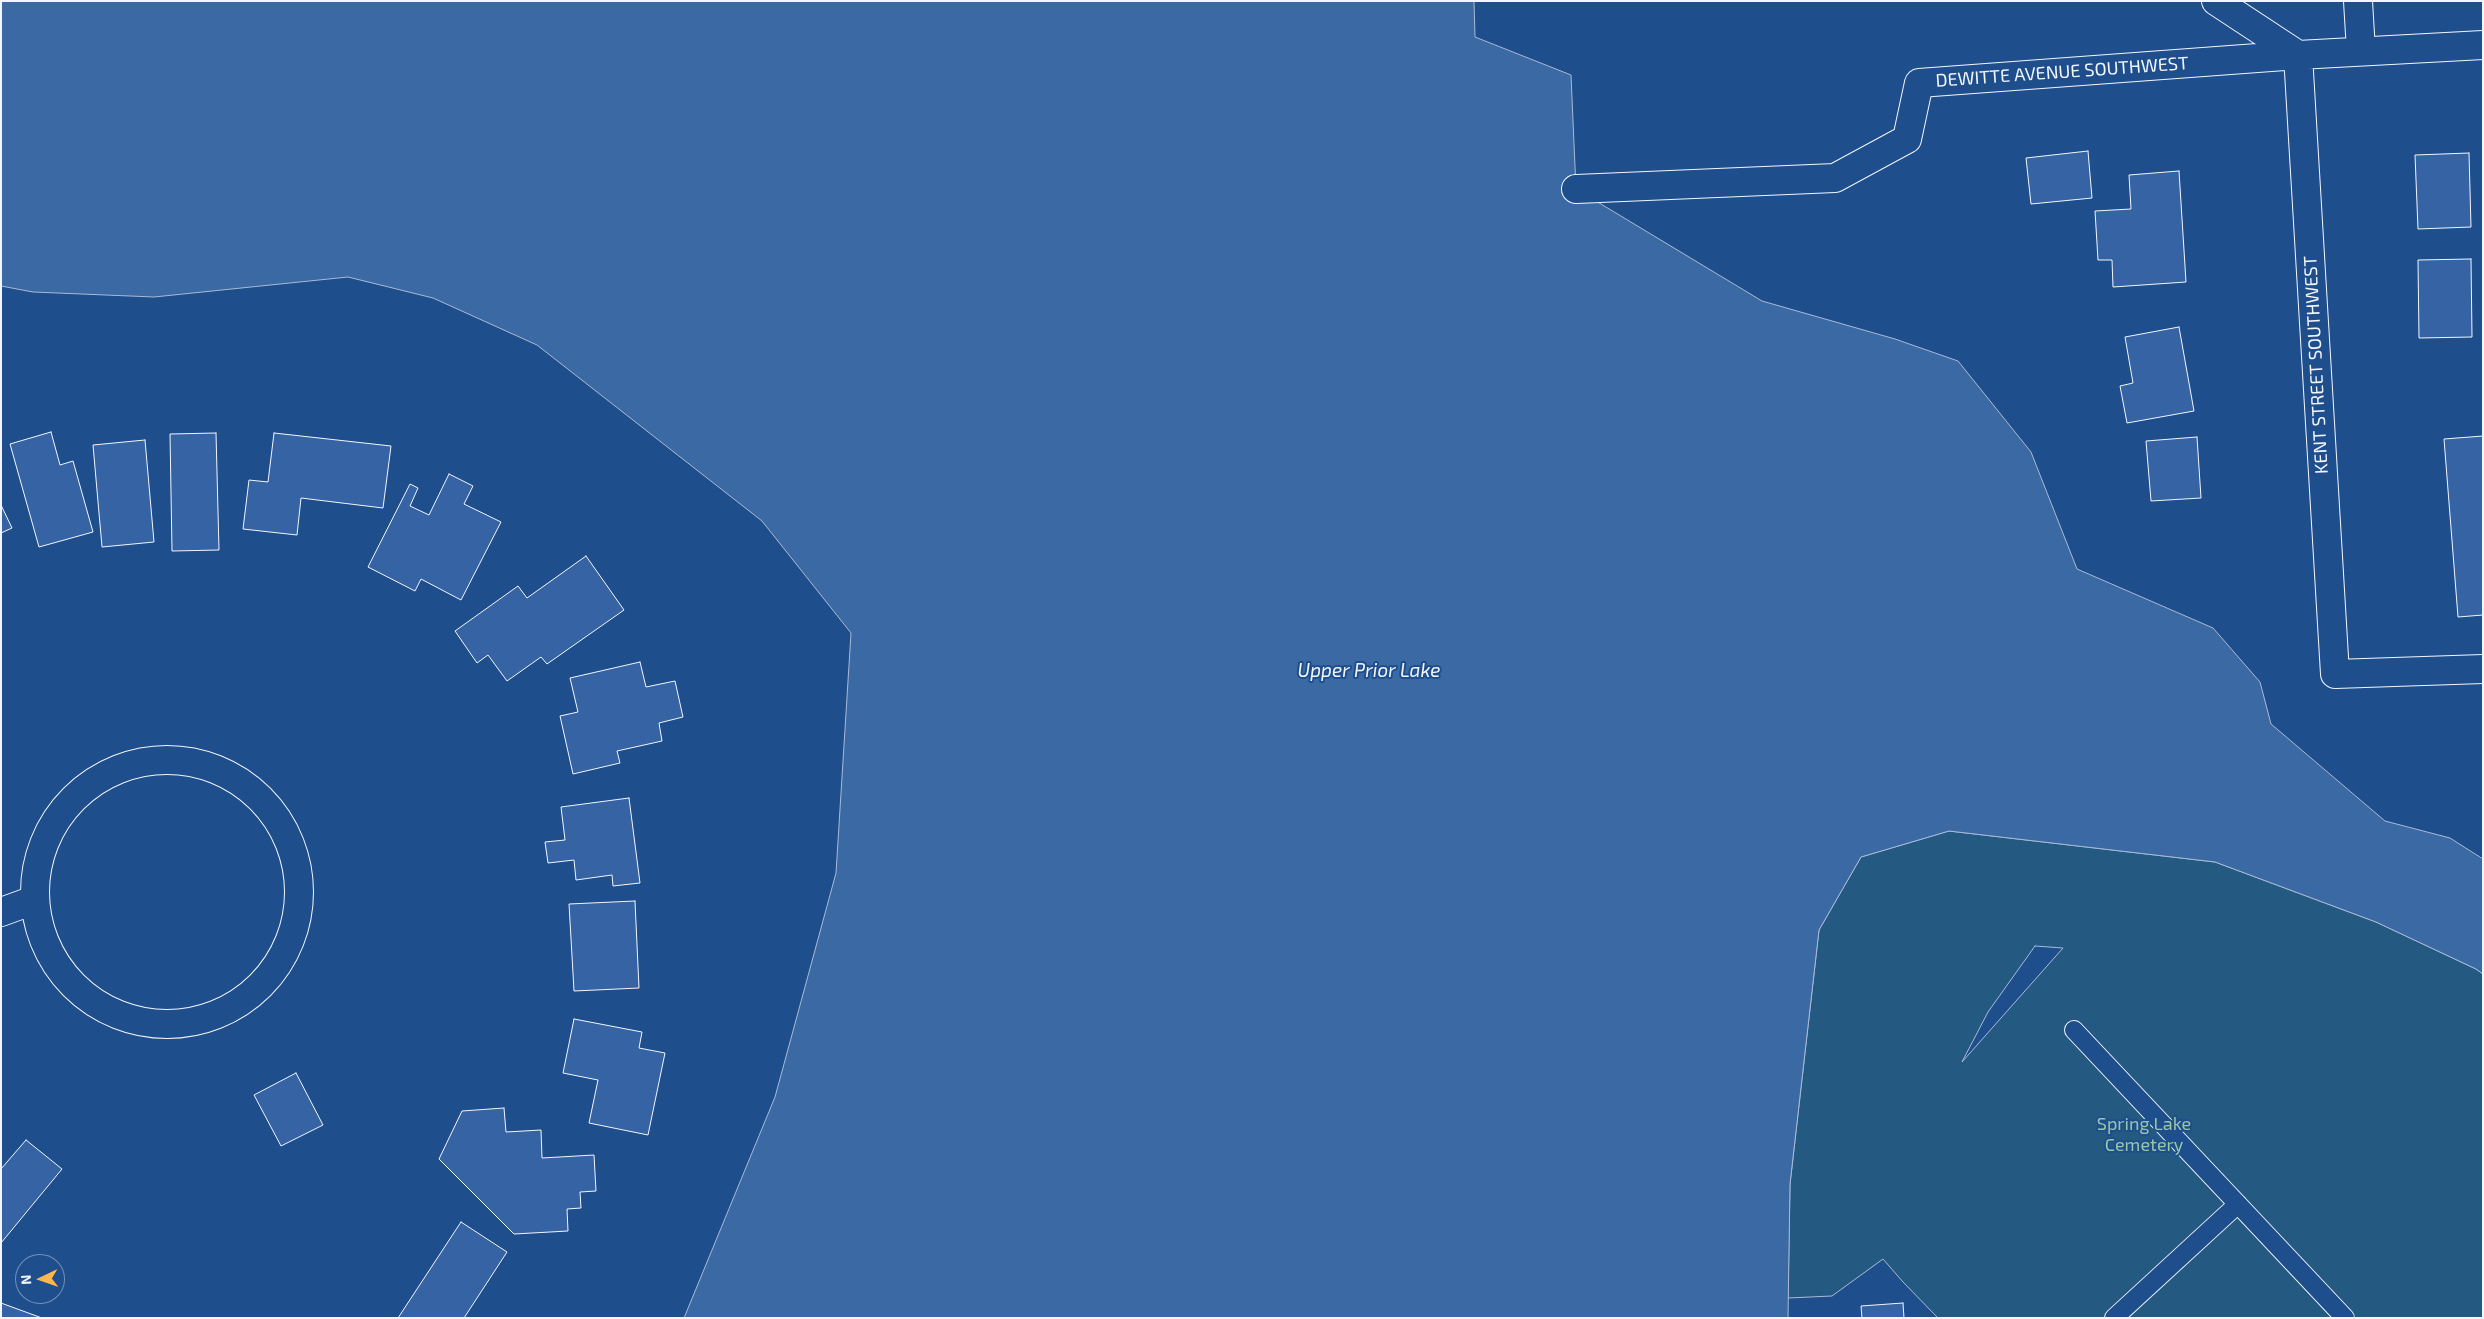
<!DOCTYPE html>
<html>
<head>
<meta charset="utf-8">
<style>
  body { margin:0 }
  #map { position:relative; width:2484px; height:1319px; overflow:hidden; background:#1f4e8c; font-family:"Exo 2",sans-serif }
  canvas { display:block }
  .frame { position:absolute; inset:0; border:2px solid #f2f6ff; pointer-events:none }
  .north { position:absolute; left:15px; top:1254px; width:50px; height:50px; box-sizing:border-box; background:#1f4e8c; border:1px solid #7391ba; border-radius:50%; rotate:267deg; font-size:14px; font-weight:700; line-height:20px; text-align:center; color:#f2f6ff }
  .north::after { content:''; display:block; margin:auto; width:18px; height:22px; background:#ffb74d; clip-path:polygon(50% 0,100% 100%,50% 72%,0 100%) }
</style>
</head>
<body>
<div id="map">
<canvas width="2484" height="1319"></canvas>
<div class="frame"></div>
<div class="north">N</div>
</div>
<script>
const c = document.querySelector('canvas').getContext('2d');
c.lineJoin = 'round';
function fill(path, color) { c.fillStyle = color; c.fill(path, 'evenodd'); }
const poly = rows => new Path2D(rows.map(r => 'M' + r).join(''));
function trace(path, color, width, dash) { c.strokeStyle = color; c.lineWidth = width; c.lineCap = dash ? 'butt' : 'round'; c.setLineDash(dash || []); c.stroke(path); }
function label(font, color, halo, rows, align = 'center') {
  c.font = font + ' "Exo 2",sans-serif'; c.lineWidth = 4; c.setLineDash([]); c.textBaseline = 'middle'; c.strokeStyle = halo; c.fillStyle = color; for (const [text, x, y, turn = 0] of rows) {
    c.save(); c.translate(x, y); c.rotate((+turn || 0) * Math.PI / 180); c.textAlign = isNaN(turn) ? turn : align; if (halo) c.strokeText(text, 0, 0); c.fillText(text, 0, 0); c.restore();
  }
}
const green = poly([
  [1949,831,2215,862,2376,922,2476,969,2483,974,2483,1318,1938,1318,1903,1282,1883,1259,1832,1296,1788,1298,1790,1184,1819,930,1861,857,1949,831],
  [2035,946,2063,948,1962,1062,1988,1012,2035,946]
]);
fill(green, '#245a82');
trace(green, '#a8bbd7', 1);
const water = poly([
  [1,1,1474,1,1475,37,1571,75,1576,189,1762,301,1895,339,1958,361,2031,452,2077,569,2213,628,2260,682,2271,724,2385,821,2450,838,2483,859,2483,974,2476,969,2376,922,2215,862,1949,831,1861,857,1819,930,1790,1184,1788,1318,684,1318,775,1097,836,873,851,633,762,521,537,345,433,298,348,277,154,297,33,292,1,286,1,1]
]);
fill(water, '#3b69a3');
trace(water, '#a8bbd7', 1);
const building = poly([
  [2088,151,2092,198,2031,204,2026,158,2088,151],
  [2469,153,2471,227,2418,229,2415,155,2469,153],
  [2179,171,2186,282,2113,287,2112,260,2098,260,2095,211,2131,209,2129,175,2179,171],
  [2471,259,2472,337,2419,338,2418,260,2471,259],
  [2179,327,2194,411,2127,423,2120,386,2133,383,2125,337,2179,327],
  [51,432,60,465,73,461,93,532,39,547,10,444,51,432],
  [216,433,219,550,172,551,170,434,216,433],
  [274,433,391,446,383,508,301,498,297,535,243,529,249,480,268,482,274,433],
  [2483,436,2483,615,2458,617,2444,439,2483,436],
  [2197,437,2201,498,2151,501,2146,441,2197,437],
  [145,440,154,542,102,547,93,445,145,440],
  [449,474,473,486,464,504,501,522,461,600,421,579,415,591,368,567,410,484,418,488,410,506,429,515,449,474],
  [1,505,12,528,1,533,1,505],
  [586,556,624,610,547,664,541,657,507,681,488,655,477,663,455,631,518,586,527,598,586,556],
  [640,662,646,687,675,681,683,717,659,723,662,741,617,751,620,763,573,774,560,716,578,712,570,678,640,662],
  [629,798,640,883,613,886,612,875,576,880,574,860,548,863,545,842,565,840,561,807,629,798],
  [635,901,639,988,574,991,569,904,635,901],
  [574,1019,642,1032,639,1048,665,1053,648,1135,589,1123,598,1080,563,1073,574,1019],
  [296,1073,323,1125,281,1146,254,1095,296,1073],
  [504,1108,506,1132,541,1130,542,1158,594,1155,596,1191,580,1192,581,1208,567,1209,568,1231,514,1234,439,1159,462,1111,504,1108],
  [26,1140,62,1169,1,1243,1,1169,26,1140],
  [461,1222,507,1252,464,1318,398,1318,461,1222],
  [1,1303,42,1318,1,1318,1,1303],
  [1903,1303,1904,1318,1862,1318,1861,1306,1903,1303]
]);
fill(building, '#3563a3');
trace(building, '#f2f6ff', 1);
const lane = poly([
  [2074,1030,2345,1318],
  [2114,1318,2238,1204]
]);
const street = poly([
  [2216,1,2298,55,2335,674,2483,669],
  [2358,1,2361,51],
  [1576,189,1835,178,1907,139,1919,83,2298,55,2483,45],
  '35 892a132 132 0 1 1 264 0a132 132 0 1 1-264 0Z',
  [1,912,34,900]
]);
trace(lane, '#f2f6ff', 20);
trace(street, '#f2f6ff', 30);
trace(lane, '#1f4e8c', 18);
trace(street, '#1f4e8c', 28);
label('18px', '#f2f6ff', '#1f4e8c', [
  ["DEWITTE AVENUE SOUTHWEST",2062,72,-4],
  ["KENT STREET SOUTHWEST",2316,365,-93]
]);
label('18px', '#97c8a6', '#1f4e8c', [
  ["Spring Lake",2144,1124],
  ["Cemetery",2144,1145]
]);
label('italic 19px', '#f2f6ff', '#1f4e8c', [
  ["Upper Prior Lake",1369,671]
]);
</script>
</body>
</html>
